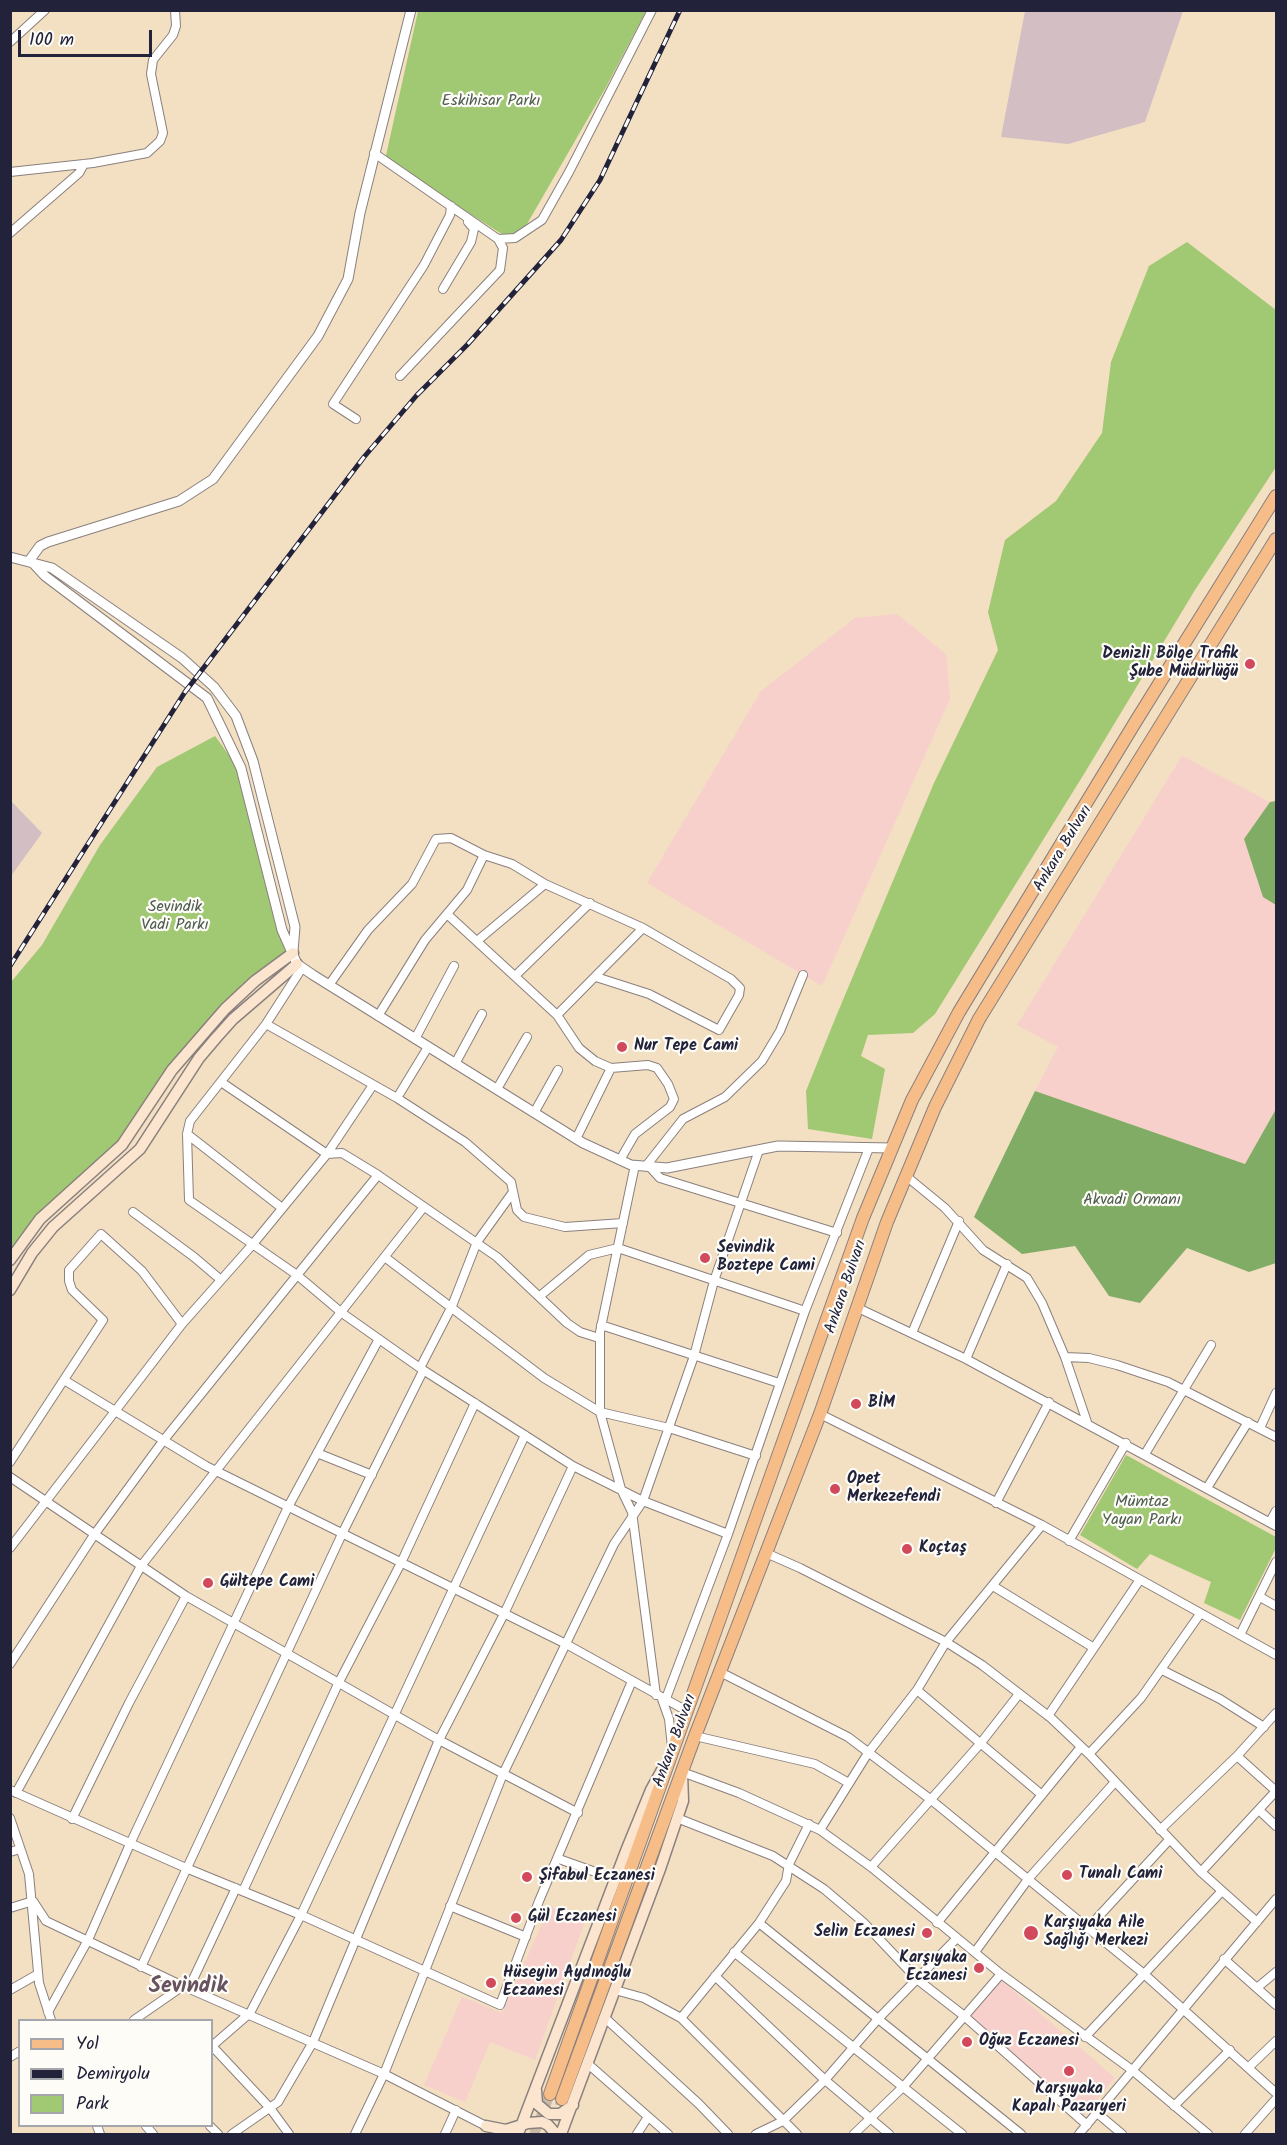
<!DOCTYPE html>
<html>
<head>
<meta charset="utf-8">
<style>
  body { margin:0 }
  #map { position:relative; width:1287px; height:2145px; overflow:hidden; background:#f3dfc2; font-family:Kalam,sans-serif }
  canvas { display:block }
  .frame { position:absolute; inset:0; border:12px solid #22223b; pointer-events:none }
  .legend { position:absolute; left:18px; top:2019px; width:195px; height:108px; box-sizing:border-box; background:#fdfcf7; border:2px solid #a5a5ac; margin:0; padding:8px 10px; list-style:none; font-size:18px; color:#22223b }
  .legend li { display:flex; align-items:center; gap:12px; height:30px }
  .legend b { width:30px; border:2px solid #a5a5ac }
  .scale { position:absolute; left:18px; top:30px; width:134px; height:27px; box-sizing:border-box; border:3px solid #22223b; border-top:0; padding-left:8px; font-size:18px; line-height:21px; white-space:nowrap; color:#22223b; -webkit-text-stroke:4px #fdfcf7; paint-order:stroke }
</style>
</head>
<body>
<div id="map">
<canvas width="1287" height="2145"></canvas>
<div class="frame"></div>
<ul class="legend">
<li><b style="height:8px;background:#f7bd88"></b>Yol</li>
<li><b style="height:8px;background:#22223b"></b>Demiryolu</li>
<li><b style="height:16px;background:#a1c873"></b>Park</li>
</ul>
<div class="scale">100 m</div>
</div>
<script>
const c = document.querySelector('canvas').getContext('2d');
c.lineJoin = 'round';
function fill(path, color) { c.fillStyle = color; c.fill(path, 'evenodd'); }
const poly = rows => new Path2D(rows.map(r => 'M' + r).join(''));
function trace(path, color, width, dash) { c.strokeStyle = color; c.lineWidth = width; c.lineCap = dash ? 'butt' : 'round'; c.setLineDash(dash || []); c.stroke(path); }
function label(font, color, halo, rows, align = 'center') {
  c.font = font + ' Kalam,sans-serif'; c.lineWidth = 4.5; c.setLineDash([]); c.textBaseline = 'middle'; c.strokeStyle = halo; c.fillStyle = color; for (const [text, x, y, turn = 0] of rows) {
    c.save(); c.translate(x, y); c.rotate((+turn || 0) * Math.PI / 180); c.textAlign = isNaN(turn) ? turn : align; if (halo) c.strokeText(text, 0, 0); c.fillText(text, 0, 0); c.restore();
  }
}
fill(poly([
  [897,614,946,654,950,699,822,986,647,883,761,691,855,618],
  [1182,756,1270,802,1244,839,1263,896,1276,905,1276,1109,1245,1164,1035,1091,1058,1047,1017,1025],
  [550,1906,585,1921,535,2060,490,2042,465,2102,424,2085,462,1997,502,2013],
  [1000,1979,1115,2078,1083,2116,968,2016]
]), '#f7d0cc');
fill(poly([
  [1025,11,1183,11,1145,122,1068,144,1001,137],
  [11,801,42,833,11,876]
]), '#d2bec3');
fill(poly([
  [418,11,646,11,605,89,516,243,385,160],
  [1187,242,1276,310,1276,467,1195,590,1084,774,935,1014,913,1033,868,1035,861,1056,885,1069,872,1139,808,1129,806,1091,835,1019,934,783,998,650,988,612,1005,540,1056,501,1102,433,1111,362,1149,266],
  [215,736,242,773,293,953,225,1009,142,1116,11,1255,11,982,42,945,100,845,157,767],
  [1126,1455,1276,1537,1276,1548,1240,1620,1204,1603,1211,1582,1150,1554,1137,1569,1080,1535]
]), '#a1c873');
fill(poly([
  [1276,801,1276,905,1263,897,1244,839,1270,802],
  [1035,1091,1245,1164,1276,1109,1276,1263,1249,1272,1187,1248,1140,1303,1109,1296,1075,1246,1022,1254,974,1217]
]), '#80ac65');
trace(poly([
  [534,2134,550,2094],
  [549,2134,562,2099]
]), '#c9b9a7', 10, [10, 5]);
const minor = poly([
  [10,42,45,10],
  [374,153,498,239,503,248,500,270,400,376],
  [10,172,93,163,147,153,160,141,163,133,151,74,153,60,173,35,176,26,175,10],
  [10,233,79,173,84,164],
  [498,239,515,238,542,220,569,172,652,10],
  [443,289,471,242,474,229,468,222],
  [356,419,333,404,424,265,450,215,451,206],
  [447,914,557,1015,579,1048,595,1061,611,1068,648,1065,657,1068,668,1084,674,1099,670,1107,635,1134,620,1160],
  [477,941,545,884],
  [302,968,266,1024,190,1121,187,1134,189,1200,297,1275,342,1313,420,1368,573,1466,643,1501,728,1534],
  [515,976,590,903],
  [329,985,368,930,412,884,436,839,451,838,484,855,512,864,545,884,643,928],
  [557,1015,643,928,731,979,740,988,739,995,719,1030,649,994,596,977],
  [378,1016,425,940,467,890,484,855],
  [266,1024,397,1098,465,1142,511,1182,517,1210,524,1217,565,1227,623,1223],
  [415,1039,454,966],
  [455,1064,482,1014],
  [221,1082,327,1154,342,1153,378,1175,497,1257,567,1323,580,1332,599,1338],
  [497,1089,527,1037],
  [397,1098,428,1047],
  [534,1113,558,1070],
  [187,1134,282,1208],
  [576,1139,611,1068],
  [635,1165,600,1332,600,1412,621,1489,632,1512,656,1695],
  [646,1166,683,1119,725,1097,762,1061,780,1031,803,975],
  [649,1166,660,1178,837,1233],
  [906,1176,945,1208,983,1250,1027,1278,1042,1303,1065,1357,1087,1422],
  [133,1212,194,1257,221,1280],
  [386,1258,544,1378,600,1412,669,1428,756,1456],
  [540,1296,589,1255,618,1248,805,1311],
  [858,1308,966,1359,1276,1526],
  [601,1325,779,1383],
  [912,1333,959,1221],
  [1065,1357,1089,1358,1117,1365,1168,1382,1276,1437],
  [966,1359,1007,1264],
  [420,1368,452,1306,477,1242,513,1192],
  [64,1380,206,1466,566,1644,687,1711],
  [820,1414,1042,1525,1276,1655],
  [1260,1428,1276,1393],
  [317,1453,372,1475],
  [1145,1454,1211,1345],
  [10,1462,103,1320,72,1290,69,1281,69,1270,101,1234,142,1271,182,1324],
  [10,1477,186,1596,439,1740,578,1813],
  [1207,1488,1248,1422],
  [996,1503,1049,1402],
  [1270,1522,1276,1511],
  [1069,1541,1126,1443],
  [10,1548,182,1324,253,1244,327,1154,373,1085],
  [766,1553,800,1568,946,1642,982,1665,1051,1718,1089,1754,1201,1872,1257,1922],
  [993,1586,1094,1648],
  [1260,1597,1276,1606],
  [1240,1635,1276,1562],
  [10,1664,94,1535,163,1441,378,1175],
  [1162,1670,1220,1699,1264,1727],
  [720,1672,848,1737,930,1799,1144,1974,1276,2093],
  [917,1690,1042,1795],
  [662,1699,669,1719,672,1747],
  [665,1701,728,1534,805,1311,869,1148],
  [1048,1716,1139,1581],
  [695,1736,815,1764,849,1783],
  [1089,1754,1141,1698,1200,1614],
  [1237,1756,1276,1791],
  [682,1772,739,1793,820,1830,871,1867,1001,1974,1132,2070,1208,2134],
  [10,1790,186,1868,301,1915,500,2005,539,1901,632,1681],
  [16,1793,141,1566,423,1208],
  [1259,1810,1276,1826],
  [10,1818,29,1874,39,1983,51,2020],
  [677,1818,773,1856,824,1889,863,1922,918,1980,963,2015,1087,2125],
  [72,1819,129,1703,186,1596],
  [820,1830,868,1753,917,1690,946,1642,1042,1525],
  [1160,1830,1237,1756,1276,1713],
  [10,1852,20,1849],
  [559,1859,615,1879],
  [871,1867,980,1744,1019,1694],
  [1201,1872,1276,1791],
  [243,1891,338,1684,401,1563,475,1403],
  [450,1906,526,1937],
  [10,1908,33,1901,46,1921,183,1986,384,2074,486,2126],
  [759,1923,1021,2134],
  [937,1923,1081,1747],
  [1088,1928,1169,1840],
  [734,1952,962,2134],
  [975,1952,1029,1878,1115,1782],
  [1224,1959,1276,2005],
  [141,1967,342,1534,423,1371],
  [715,1976,825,2080,889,2134],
  [1258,1987,1276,1972],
  [189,1988,236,1888],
  [10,1990,38,1974],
  [615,1990,644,1998,681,2018,797,2134],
  [48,2012,88,1940,130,1844,288,1507,379,1339],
  [604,2017,699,2104,728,2134],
  [681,2018,759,1923,786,1881,789,1864,809,1824],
  [134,2020,183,1986],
  [1085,2037,1221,1892],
  [212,2046,250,2013,301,1915,525,1435],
  [212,2046,270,2108,289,2134],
  [10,2057,20,2051],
  [588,2064,668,2134],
  [1249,2067,1276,2041],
  [1174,2106,1230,2050],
  [1097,2113,1122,2134],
  [97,2126,100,2134],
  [146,2126,153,2134],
  [210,2126,218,2134],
  [232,2134,278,2102,313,2042,439,1740,504,1614,573,1466],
  [355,2134,384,2074,503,1774,614,1544,643,1501,694,1356,714,1281,759,1150],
  [445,2134,456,2110],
  [637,2134,648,2117],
  [756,2134,783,2121,825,2080,878,2019,956,1939],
  [854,2134,904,2086,1001,1974],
  [1079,2134,1276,1899],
  [1245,2134,1276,2099]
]);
const tertiary = poly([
  [10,557,52,568,182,658,214,687,236,716,253,761,295,927,293,951],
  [29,561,40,546,48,542,179,501,213,479,318,336,348,279,360,213,411,10],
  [32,562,45,576,207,698,241,768,282,930,297,964,313,975,583,1143,631,1165,667,1168,778,1146,892,1148]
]);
const secondary = poly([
  [10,1260,40,1219,122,1145,172,1070,225,1009,255,981,293,953],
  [10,1290,32,1253,53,1227,140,1149,199,1058,216,1038,233,1019,297,964],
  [536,2090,537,2104,549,2114,560,2114,573,2105],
  [486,2126,506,2130,528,2123,542,2122,548,2125,556,2134],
  [518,2134,626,1851,651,1790,662,1770],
  [561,2134,660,1869,683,1801,682,1773]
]);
const primary = poly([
  [550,2094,863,1218,912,1100,959,1012,1136,721,1276,496],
  [562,2099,695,1736,820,1414,887,1222,935,1107,979,1019,1276,539]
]);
trace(minor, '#8a807e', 10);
trace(tertiary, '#8a807e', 11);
trace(secondary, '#8a807e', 13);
trace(primary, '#8a807e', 14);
trace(minor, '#fff', 8);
trace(tertiary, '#fff', 9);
trace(secondary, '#fce5cf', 10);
trace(primary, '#f7bd88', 12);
const rail = poly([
  [10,966,185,692,208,662,364,457,417,395,467,345,561,240,600,180,680,10]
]);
trace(rail, '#22223b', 5);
trace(rail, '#fdfcf7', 3, [9]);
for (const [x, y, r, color] of [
  [1250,664,6,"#d1495b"],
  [622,1047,6,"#d1495b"],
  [705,1258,6,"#d1495b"],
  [856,1404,6,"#d1495b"],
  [835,1489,6,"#d1495b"],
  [907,1549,6,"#d1495b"],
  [208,1583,6,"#d1495b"],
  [1067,1875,6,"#d1495b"],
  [527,1877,6,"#d1495b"],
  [516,1918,6,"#d1495b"],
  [927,1933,6,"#d1495b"],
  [1031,1933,8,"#d1495b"],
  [979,1968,6,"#d1495b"],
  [491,1983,6,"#d1495b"],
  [967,2042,6,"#d1495b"],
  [1069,2071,6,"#d1495b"]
]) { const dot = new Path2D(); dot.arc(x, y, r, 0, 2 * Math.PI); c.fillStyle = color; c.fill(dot); trace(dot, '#fdfcf7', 2); }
label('16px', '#4e5c4f', '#fdfcf7', [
  ["Eskihisar Parkı",491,102],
  ["Sevindik",175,908],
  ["Vadi Parkı",175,926],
  ["Akvadi Ormanı",1132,1201],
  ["Mümtaz",1142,1503],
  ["Yayan Parkı",1142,1521]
]);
label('bold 16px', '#22223b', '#fdfcf7', [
  ["Denizli Bölge Trafik",1238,655,"right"],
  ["Şube Müdürlüğü",1238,673,"right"],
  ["Nur Tepe Cami",634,1047],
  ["Sevindik",717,1249],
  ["Boztepe Cami",717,1267],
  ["BİM",868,1404],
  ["Opet",847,1480],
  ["Merkezefendi",847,1498],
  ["Koçtaş",919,1549],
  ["Gültepe Cami",220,1583],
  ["Tunalı Cami",1079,1875],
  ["Şifabul Eczanesi",539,1877],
  ["Gül Eczanesi",528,1918],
  ["Karşıyaka Aile",1044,1924],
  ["Sağlığı Merkezi",1044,1942],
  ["Selin Eczanesi",915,1933,"right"],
  ["Karşıyaka",967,1959,"right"],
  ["Eczanesi",967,1977,"right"],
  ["Hüseyin Aydınoğlu",503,1974],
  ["Eczanesi",503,1992],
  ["Oğuz Eczanesi",979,2042],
  ["Karşıyaka",1069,2090,"center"],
  ["Kapalı Pazaryeri",1069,2108,"center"]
], 'left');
label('16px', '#22223b', '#fdfcf7', [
  ["Ankara Bulvarı",1064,849,-59],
  ["Ankara Bulvarı",847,1287,-71],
  ["Ankara Bulvarı",676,1741,-70]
]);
label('bold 22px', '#67525f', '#fdfcf7', [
  ["Sevindik",188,1988]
]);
</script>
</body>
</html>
